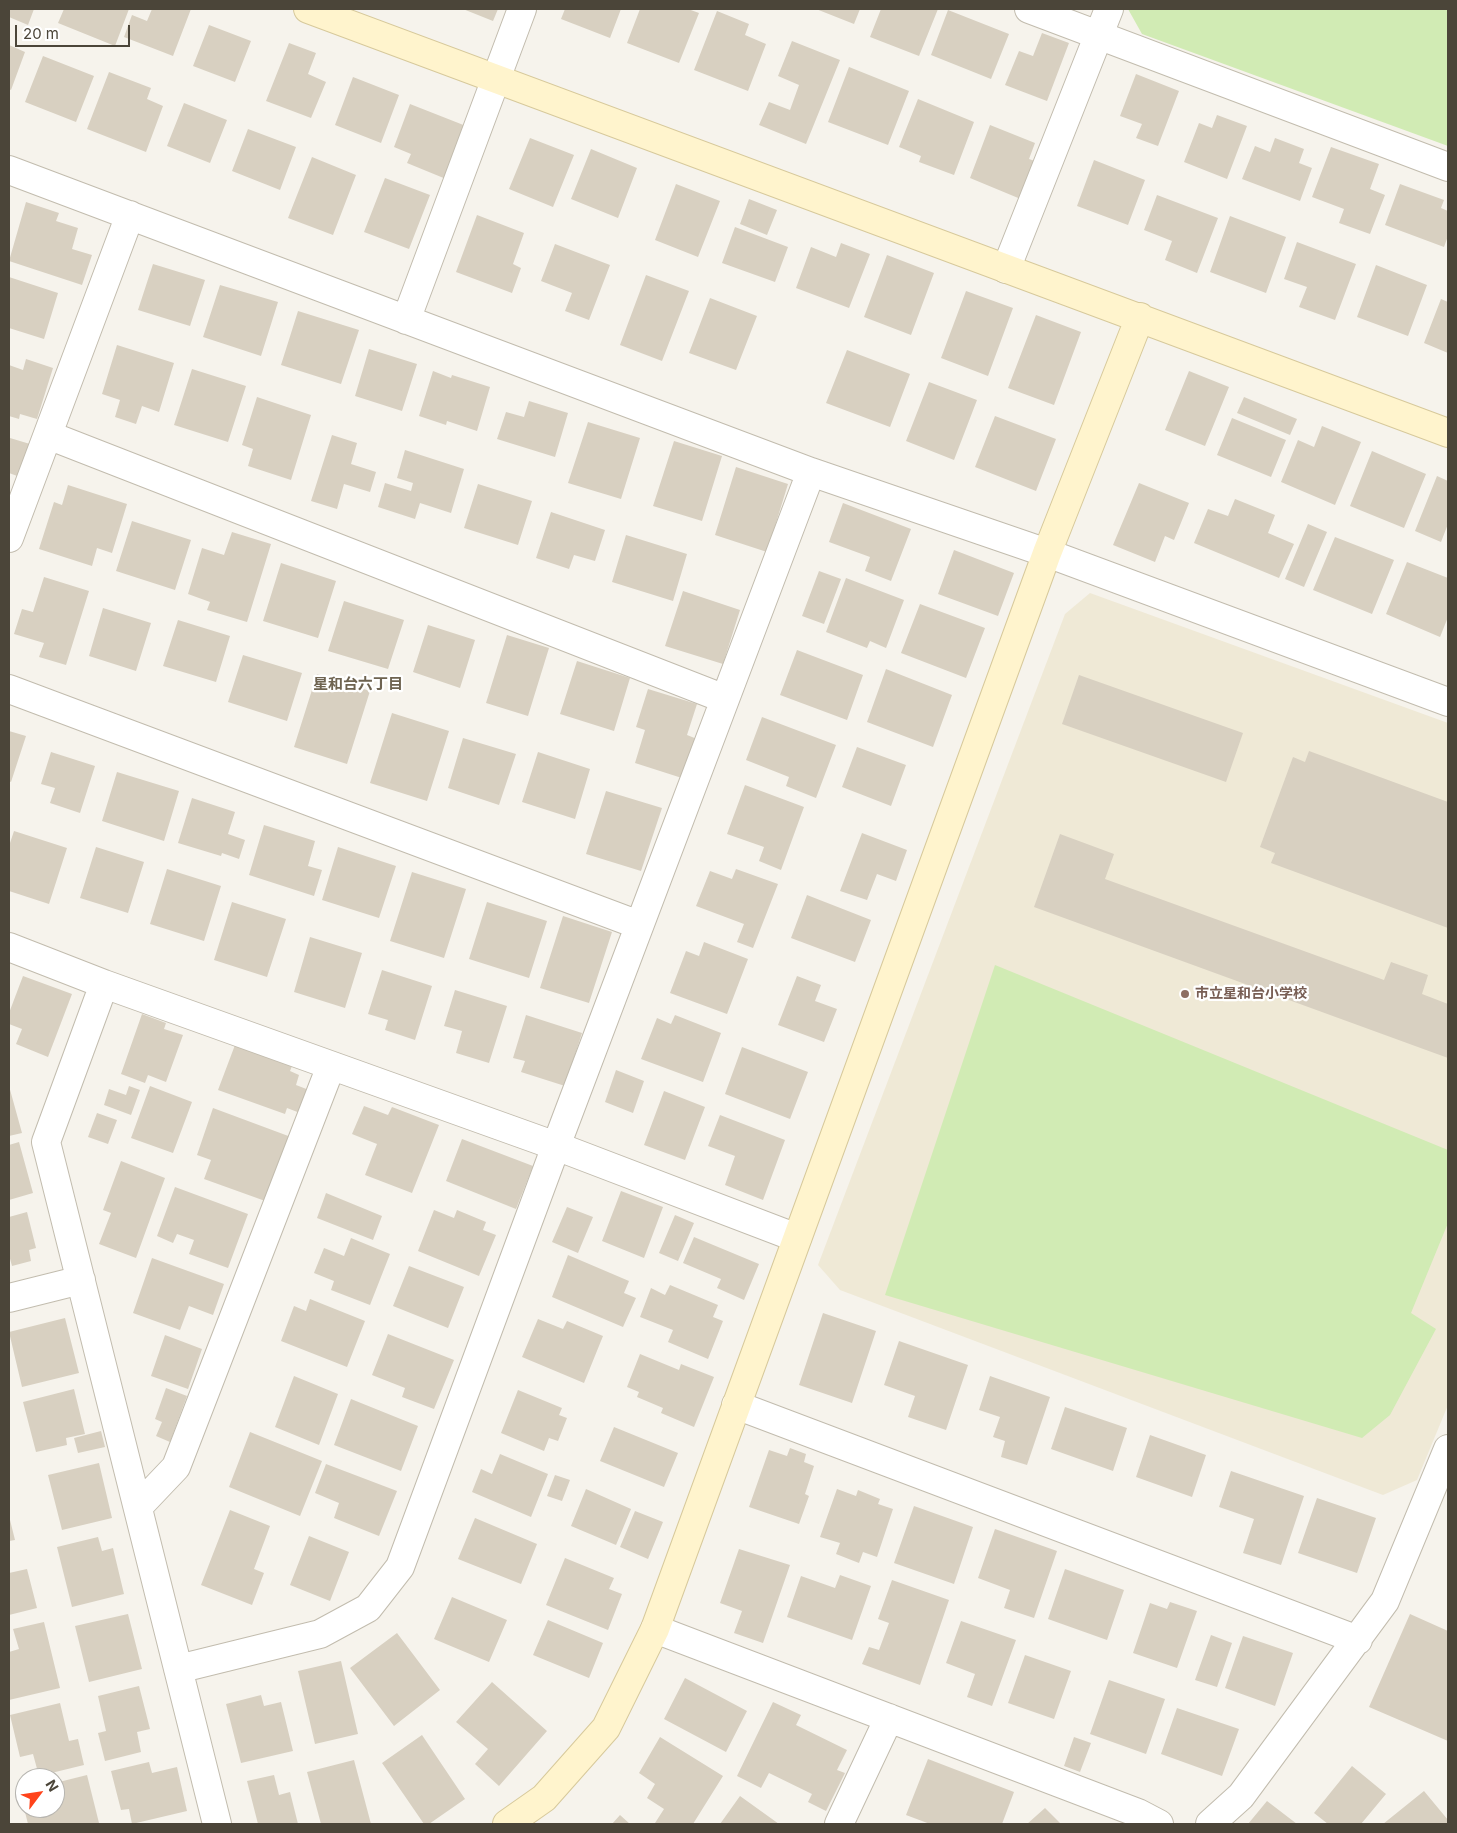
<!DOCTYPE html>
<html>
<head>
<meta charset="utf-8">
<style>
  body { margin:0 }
  #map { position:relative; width:1457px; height:1833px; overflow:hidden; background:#f6f3ec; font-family:Inter,sans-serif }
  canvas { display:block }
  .frame { position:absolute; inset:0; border:10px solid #4b4539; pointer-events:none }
  .north { position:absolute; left:15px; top:1768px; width:50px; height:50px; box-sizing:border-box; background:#fff; border:1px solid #b7b5b0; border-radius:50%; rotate:59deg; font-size:14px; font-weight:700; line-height:20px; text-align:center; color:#4b4539 }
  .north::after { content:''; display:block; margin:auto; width:18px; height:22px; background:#ff431a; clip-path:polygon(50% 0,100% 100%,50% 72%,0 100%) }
  .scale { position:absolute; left:15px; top:25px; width:115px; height:22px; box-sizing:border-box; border:2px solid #4b4539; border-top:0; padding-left:6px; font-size:15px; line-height:18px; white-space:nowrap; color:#4b4539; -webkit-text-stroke:4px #fff; paint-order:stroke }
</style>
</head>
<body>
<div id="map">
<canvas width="1457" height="1833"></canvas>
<div class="frame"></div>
<div class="north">N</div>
<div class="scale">20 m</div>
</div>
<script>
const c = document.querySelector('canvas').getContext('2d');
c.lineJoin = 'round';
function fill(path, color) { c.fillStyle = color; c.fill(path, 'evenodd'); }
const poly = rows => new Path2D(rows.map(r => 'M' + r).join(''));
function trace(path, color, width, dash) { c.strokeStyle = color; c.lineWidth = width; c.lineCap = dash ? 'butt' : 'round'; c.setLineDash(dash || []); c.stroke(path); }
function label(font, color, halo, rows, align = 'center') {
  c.font = font + ' Inter,"Noto Sans JP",sans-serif'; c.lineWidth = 4.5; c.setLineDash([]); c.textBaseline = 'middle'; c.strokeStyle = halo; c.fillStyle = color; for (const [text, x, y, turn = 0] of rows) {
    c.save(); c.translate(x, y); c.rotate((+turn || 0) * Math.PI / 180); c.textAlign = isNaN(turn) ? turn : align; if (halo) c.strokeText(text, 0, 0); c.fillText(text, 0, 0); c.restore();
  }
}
fill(poly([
  [1090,593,1448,723,1448,1405,1417,1480,1383,1495,840,1290,818,1265,1065,614]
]), '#efe9d6');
fill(poly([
  [1128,9,1448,9,1448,146,1142,34],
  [995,965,1448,1150,1448,1223,1411,1313,1436,1329,1390,1415,1362,1438,885,1295]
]), '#d1ebb4');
fill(poly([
  [9,9,34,9,28,25,9,17],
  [64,9,129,9,115,46,58,23],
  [152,9,191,9,173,56,124,37,132,15,147,21],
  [463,9,498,9,493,21],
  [565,9,621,9,610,38,561,19],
  [640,9,688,9,699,13,679,63,627,43],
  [816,9,860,9,854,24],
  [881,9,938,9,919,56,870,37],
  [948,10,1009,34,991,79,931,55],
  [717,11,749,24,745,35,766,44,748,91,694,70],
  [209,25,251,41,235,82,193,66],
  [1042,33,1069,43,1047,101,1005,85,1019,51,1033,56],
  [792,41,840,60,806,144,759,125,769,102,790,110,799,85,778,76],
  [289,43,316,53,308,74,326,82,311,118,266,101],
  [9,45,25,52,11,90,9,89],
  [43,56,94,76,76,122,25,102],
  [849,67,909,91,888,145,828,122],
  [109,72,151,88,147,99,163,106,146,152,87,129],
  [1136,74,1179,91,1158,146,1136,138,1142,124,1120,116],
  [353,77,399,95,381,143,335,125],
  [918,99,974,122,954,175,919,162,921,156,899,147],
  [184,103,227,120,210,163,167,146],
  [410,104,466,126,446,179,407,163,411,154,394,147],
  [1217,115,1247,126,1227,179,1184,162,1199,123,1212,128],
  [990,125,1035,143,1029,159,1038,162,1023,200,970,178],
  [248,129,296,147,280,190,232,171],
  [530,138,574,155,553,207,509,189],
  [1275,138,1304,149,1299,163,1312,168,1300,201,1242,179,1255,146,1270,152],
  [1331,147,1379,164,1370,189,1385,195,1370,234,1339,223,1344,209,1312,197],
  [591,149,637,168,618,218,571,199],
  [312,157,356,175,333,235,288,218],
  [1094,160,1145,180,1128,225,1077,206],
  [385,178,430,195,409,249,364,232],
  [676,184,720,201,698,257,655,240],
  [1400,184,1444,200,1441,208,1448,211,1448,236,1444,247,1385,225],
  [1157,195,1218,218,1197,273,1165,260,1172,241,1144,230],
  [749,199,777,210,767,235,740,224],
  [26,202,59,213,56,221,78,228,72,249,92,255,82,285,9,261],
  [477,215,524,233,513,264,521,268,512,293,456,272],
  [1230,216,1286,237,1266,293,1210,272],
  [735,227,788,247,775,282,722,263],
  [1297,242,1356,264,1335,320,1299,307,1307,287,1284,279],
  [841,243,870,254,849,308,796,288,811,247,836,257],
  [555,244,610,265,589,320,565,311,572,293,541,281],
  [887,255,934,273,911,335,864,317],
  [153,264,205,280,190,326,138,310],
  [1376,265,1427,285,1408,336,1357,317],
  [646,275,689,291,662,361,620,345],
  [9,277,58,293,44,339,9,328],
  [220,285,278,302,261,356,203,337],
  [966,291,1013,308,988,376,941,358],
  [710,298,757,316,736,370,689,353],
  [1441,299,1448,302,1448,353,1424,343],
  [298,311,359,330,341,384,281,365],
  [1036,315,1081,332,1054,405,1008,388],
  [117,345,174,363,159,412,142,406,136,424,115,417,120,400,102,394],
  [369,349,417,364,402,411,355,396],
  [847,350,910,374,890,427,826,403],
  [26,359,53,368,37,419,20,414,19,419,9,416,9,365,23,370],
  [192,369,246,386,228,442,174,425],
  [433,371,451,378,452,375,490,387,477,431,447,421,446,425,419,416],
  [1189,371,1229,387,1205,446,1165,430],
  [929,382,977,400,954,460,906,441],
  [257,397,311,415,291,480,248,466,253,449,242,445],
  [1244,397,1297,419,1290,435,1237,413],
  [529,401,568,413,555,457,497,439,506,412,524,417],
  [995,416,1056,439,1036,491,975,467],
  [1232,418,1286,440,1271,477,1217,455],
  [588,422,640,438,621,499,568,483],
  [1322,426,1361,442,1335,505,1281,482,1298,440,1314,447],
  [332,435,357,443,351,464,376,472,370,492,344,484,337,509,311,501],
  [10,438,30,444,20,477,9,473],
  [674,441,722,456,702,521,653,506],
  [405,450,464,469,451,513,420,503,415,519,378,507,385,483,411,491,413,483,397,478],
  [1372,451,1426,474,1404,528,1350,506],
  [736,467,788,484,767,552,715,535],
  [1437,476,1448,481,1448,524,1441,542,1415,531],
  [1139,483,1189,503,1174,540,1165,536,1155,562,1113,545],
  [478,484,532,501,518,545,464,528],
  [68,485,127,504,112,553,97,548,92,566,39,549,54,502,62,505],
  [1235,499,1275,515,1268,533,1294,544,1279,578,1194,543,1208,509,1228,516],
  [843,503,911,529,891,581,865,571,870,557,829,542],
  [551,512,605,530,595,561,574,555,569,569,536,558],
  [132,521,191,540,175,590,116,571],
  [1308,524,1327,532,1304,587,1285,579],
  [232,532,271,544,247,622,207,610,210,602,188,594,202,548,224,555],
  [626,535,687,554,673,601,612,582],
  [1335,537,1394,560,1372,614,1313,590],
  [954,550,1014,573,998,616,938,594],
  [1407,562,1448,578,1448,617,1440,637,1386,614],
  [281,563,336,581,318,638,263,621],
  [819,571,841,579,824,624,802,616],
  [44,577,89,591,66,665,39,657,44,643,14,634,22,609,33,612],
  [846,578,904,600,886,648,870,641,867,648,826,632],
  [683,591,740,610,723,664,665,646],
  [344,601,404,620,388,669,328,651],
  [920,604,985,628,966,678,901,653],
  [103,608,151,623,136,671,89,656],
  [178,620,230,636,216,682,163,666],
  [428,625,475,640,460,688,413,672],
  [507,635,549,648,528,716,486,703],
  [797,650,863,675,847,720,780,695],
  [243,655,302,673,287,721,228,702],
  [577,661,630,678,614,731,560,714],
  [886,669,952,695,933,747,867,722],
  [317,674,370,691,347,764,294,747],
  [1079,675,1243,733,1226,782,1062,724],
  [648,689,697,704,687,735,697,739,685,779,635,763,645,730,636,727],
  [392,713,449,731,427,801,370,783],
  [762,717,836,745,816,798,786,786,789,777,746,760],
  [9,731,26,736,11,782,9,781],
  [463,738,516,754,499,805,448,788],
  [857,747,906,765,891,806,842,787],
  [1309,751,1448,802,1448,928,1271,863,1275,853,1260,847,1293,757,1305,762],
  [51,752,95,766,80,813,50,803,55,788,41,784],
  [538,752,590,769,575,819,522,802],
  [117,772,179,791,164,841,102,821],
  [745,785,804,807,781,870,759,861,764,847,727,834],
  [606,791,662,808,641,871,586,854],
  [192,798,235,812,228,834,245,840,239,859,222,853,221,856,178,843],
  [264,825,315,841,308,866,322,870,314,896,249,875],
  [14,831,67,848,49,904,9,891,9,846],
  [862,833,907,850,896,881,877,874,867,900,840,891],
  [1060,834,1114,854,1105,879,1384,980,1391,962,1428,975,1422,994,1448,1004,1448,1058,1034,907],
  [96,847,144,862,128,913,80,898],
  [338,847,396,866,379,918,322,900],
  [167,869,221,886,204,941,150,924],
  [736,869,778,884,753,948,737,942,744,924,696,906,710,871,732,879],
  [412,872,466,889,444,958,390,941],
  [807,895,871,920,855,962,791,938],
  [232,902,286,919,267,977,214,960],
  [487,902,547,921,529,978,469,959],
  [563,916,612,932,589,1003,540,988],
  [310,937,362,953,345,1008,294,992],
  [704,942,748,959,727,1014,670,993,686,951,699,956],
  [382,970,432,986,415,1040,385,1030,388,1020,368,1014],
  [23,976,72,994,48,1057,16,1044,22,1029,9,1024,9,1013],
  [797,976,821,985,815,1001,837,1009,824,1042,778,1025],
  [455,990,507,1006,489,1063,456,1053,462,1031,444,1026],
  [142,1014,166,1023,164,1029,183,1035,166,1082,148,1075,145,1083,121,1074],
  [526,1015,582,1033,565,1086,521,1072,525,1061,513,1058],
  [675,1015,721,1033,703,1082,641,1059,657,1018,671,1024],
  [235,1045,292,1066,290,1071,299,1075,296,1085,309,1090,300,1113,287,1108,285,1114,218,1090],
  [742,1047,808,1072,790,1119,725,1094],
  [616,1070,644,1081,633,1113,605,1102],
  [9,1086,22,1133,9,1136],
  [129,1086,140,1090,131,1115,104,1105,109,1089,126,1095],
  [150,1086,192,1102,173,1153,131,1138],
  [664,1091,705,1107,685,1160,644,1145],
  [364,1106,388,1115,392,1107,439,1125,412,1193,365,1175,377,1144,352,1134],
  [213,1108,291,1137,268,1202,204,1179,211,1160,197,1155],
  [97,1113,117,1120,108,1144,88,1137],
  [720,1115,785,1140,763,1200,725,1185,735,1156,708,1146],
  [462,1139,533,1166,516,1209,446,1181],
  [19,1142,33,1193,9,1200,9,1145],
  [121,1161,165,1178,136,1258,99,1244,111,1213,103,1210],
  [175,1187,248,1214,228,1268,189,1254,194,1240,177,1234,173,1243,157,1236],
  [621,1191,663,1207,644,1258,602,1241],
  [326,1193,382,1216,373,1240,317,1218],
  [567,1207,593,1217,578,1253,552,1242],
  [434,1210,454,1218,457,1210,486,1222,483,1230,496,1235,479,1276,418,1251],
  [27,1212,36,1248,29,1250,31,1261,12,1266,9,1255,9,1217],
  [675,1215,694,1223,678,1261,659,1253],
  [694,1237,759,1264,744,1300,717,1288,721,1279,683,1263],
  [351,1238,390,1254,370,1305,331,1290,334,1281,314,1273,324,1248,344,1256],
  [568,1255,629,1281,624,1293,636,1298,623,1327,552,1297],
  [152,1258,224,1284,213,1315,189,1306,180,1330,133,1313],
  [409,1266,464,1287,448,1328,393,1306],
  [670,1285,718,1305,713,1317,723,1321,708,1359,668,1342,673,1330,640,1317,651,1288,665,1295],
  [310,1299,365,1321,347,1367,281,1341,294,1306,306,1311],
  [823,1313,876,1331,852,1403,799,1385],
  [65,1318,79,1373,22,1387,9,1332],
  [538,1319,563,1329,567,1321,603,1336,584,1383,522,1357],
  [388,1334,454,1360,434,1409,402,1397,405,1388,372,1375],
  [165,1335,202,1349,188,1389,151,1376],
  [899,1341,968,1365,946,1430,908,1417,915,1396,884,1385],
  [640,1354,679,1370,681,1364,714,1377,694,1427,661,1413,663,1408,637,1397,639,1392,627,1387],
  [294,1376,338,1394,319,1445,275,1427],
  [990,1376,1050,1397,1027,1465,1001,1457,1005,1441,993,1437,1000,1417,979,1410],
  [166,1388,187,1396,170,1442,156,1436,162,1422,155,1419],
  [74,1389,85,1434,66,1438,67,1445,36,1452,23,1402],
  [518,1390,562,1408,559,1415,567,1418,558,1441,549,1438,544,1451,501,1433],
  [351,1399,418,1426,401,1471,334,1445],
  [1065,1407,1127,1428,1113,1471,1051,1449],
  [614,1427,678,1453,664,1487,600,1461],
  [101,1431,105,1447,78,1453,74,1438],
  [250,1432,322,1461,300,1516,229,1487],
  [1150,1435,1206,1455,1192,1497,1136,1477],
  [790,1448,806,1454,804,1462,814,1466,805,1494,809,1496,799,1524,749,1507,769,1450,787,1456],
  [500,1454,548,1474,531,1517,472,1492,481,1469,492,1474],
  [99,1463,112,1518,62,1530,48,1475],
  [326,1464,397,1491,379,1536,334,1518,339,1503,315,1493],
  [1231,1471,1304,1496,1281,1565,1243,1553,1254,1519,1219,1507],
  [555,1475,570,1480,562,1501,547,1496],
  [586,1489,631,1509,616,1545,571,1526],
  [837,1489,856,1496,858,1490,880,1499,878,1504,893,1509,877,1557,863,1552,859,1563,836,1554,840,1543,820,1537],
  [1317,1498,1376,1518,1357,1573,1298,1553],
  [914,1506,973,1527,954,1584,894,1563],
  [230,1510,270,1526,254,1569,264,1573,252,1605,201,1585],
  [635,1511,663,1522,648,1559,620,1547],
  [9,1516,15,1540,9,1541],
  [475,1518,537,1544,521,1584,458,1559],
  [995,1529,1057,1551,1034,1618,1004,1608,1010,1590,978,1578],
  [309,1536,349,1552,330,1601,290,1585],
  [98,1537,102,1551,113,1548,124,1594,72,1607,57,1547],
  [739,1549,790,1565,763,1643,734,1633,742,1611,720,1603],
  [565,1558,614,1578,609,1589,622,1594,608,1630,546,1605],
  [27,1569,37,1608,9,1615,9,1573],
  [1065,1569,1124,1590,1107,1640,1048,1619],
  [840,1575,871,1586,852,1640,787,1617,801,1576,835,1588],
  [892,1580,949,1600,920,1685,862,1664,869,1647,879,1650,889,1623,878,1619],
  [452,1597,507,1620,489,1662,434,1639],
  [1170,1602,1197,1611,1177,1668,1133,1653,1150,1603,1167,1609],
  [128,1614,142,1669,89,1682,75,1626],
  [1410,1614,1448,1631,1448,1741,1369,1707],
  [548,1620,603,1643,589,1678,533,1655],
  [961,1621,1016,1640,992,1706,967,1697,975,1674,946,1663],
  [44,1622,60,1688,9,1700,9,1652,19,1649,13,1629],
  [397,1633,440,1690,394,1726,350,1668],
  [1211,1635,1232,1643,1217,1687,1195,1680],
  [1243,1636,1293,1653,1275,1706,1225,1688],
  [1025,1655,1071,1671,1054,1719,1008,1703],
  [341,1661,358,1734,315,1744,298,1671],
  [685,1678,747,1711,726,1752,664,1719],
  [1109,1680,1165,1699,1146,1754,1090,1734],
  [492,1682,547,1731,499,1786,475,1764,488,1749,456,1722],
  [139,1686,150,1729,137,1732,141,1752,105,1761,98,1733,106,1731,98,1696],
  [261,1695,264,1706,281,1702,293,1751,241,1763,226,1704],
  [773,1702,801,1715,796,1725,847,1750,837,1770,845,1773,826,1811,808,1802,812,1794,769,1773,761,1788,737,1776],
  [60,1703,69,1741,78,1739,84,1765,39,1776,33,1754,20,1757,10,1715],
  [1177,1708,1239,1729,1222,1776,1161,1754],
  [422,1735,465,1799,429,1824,424,1824,382,1763],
  [660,1737,723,1776,693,1824,655,1823,664,1809,647,1798,655,1784,639,1773],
  [1074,1737,1091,1743,1080,1772,1064,1766],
  [928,1759,1014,1792,1002,1824,930,1824,906,1815],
  [354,1760,371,1824,321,1824,307,1772],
  [149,1762,152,1773,177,1767,187,1811,132,1824,129,1809,121,1810,111,1771],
  [1352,1766,1386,1794,1361,1824,1328,1824,1314,1813],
  [87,1775,99,1823,93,1824,28,1824,24,1808,55,1808,55,1783],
  [274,1775,279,1795,290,1792,298,1824,258,1824,247,1781],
  [1424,1791,1448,1820,1448,1824,1383,1824],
  [740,1796,779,1824,720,1824],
  [1267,1801,1297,1824,1248,1824],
  [1045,1808,1061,1824,1027,1824],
  [620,1815,630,1824,612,1824]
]), '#d8d0c1');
const street = poly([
  [1029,9,1448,167],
  [9,170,811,472,1047,553,1448,702],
  [1006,269,1109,9],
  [406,320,522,9],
  [48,435,725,699],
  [9,538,130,215],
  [9,689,639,925],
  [9,947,104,984,556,1146,797,1238],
  [104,984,46,1142,217,1824],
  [9,1298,81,1280],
  [736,1405,1358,1640],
  [138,1507,176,1467,331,1066],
  [655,1629,1138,1813,1159,1824],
  [178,1669,320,1634,368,1608,400,1567,556,1146,811,472],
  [839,1824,889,1718],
  [1210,1824,1241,1796,1385,1601,1448,1449]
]);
const secondary = poly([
  [308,9,1448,433],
  [507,1824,544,1798,606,1728,655,1629,1047,553,1140,317]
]);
trace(street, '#c2bcae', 30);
trace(secondary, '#d7c99b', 30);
trace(street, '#fff', 28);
trace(secondary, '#fff4cd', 28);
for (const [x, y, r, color] of [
  [1185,994,5,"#8d6e63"]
]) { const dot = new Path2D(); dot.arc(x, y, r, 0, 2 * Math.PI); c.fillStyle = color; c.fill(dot); trace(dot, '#fff', 2); }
label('bold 14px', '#785e54', '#fff', [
  ["市立星和台小学校",1195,994]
], 'left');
label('bold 15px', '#6e6350', '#fff', [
  ["星和台六丁目",358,684]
]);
</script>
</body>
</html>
